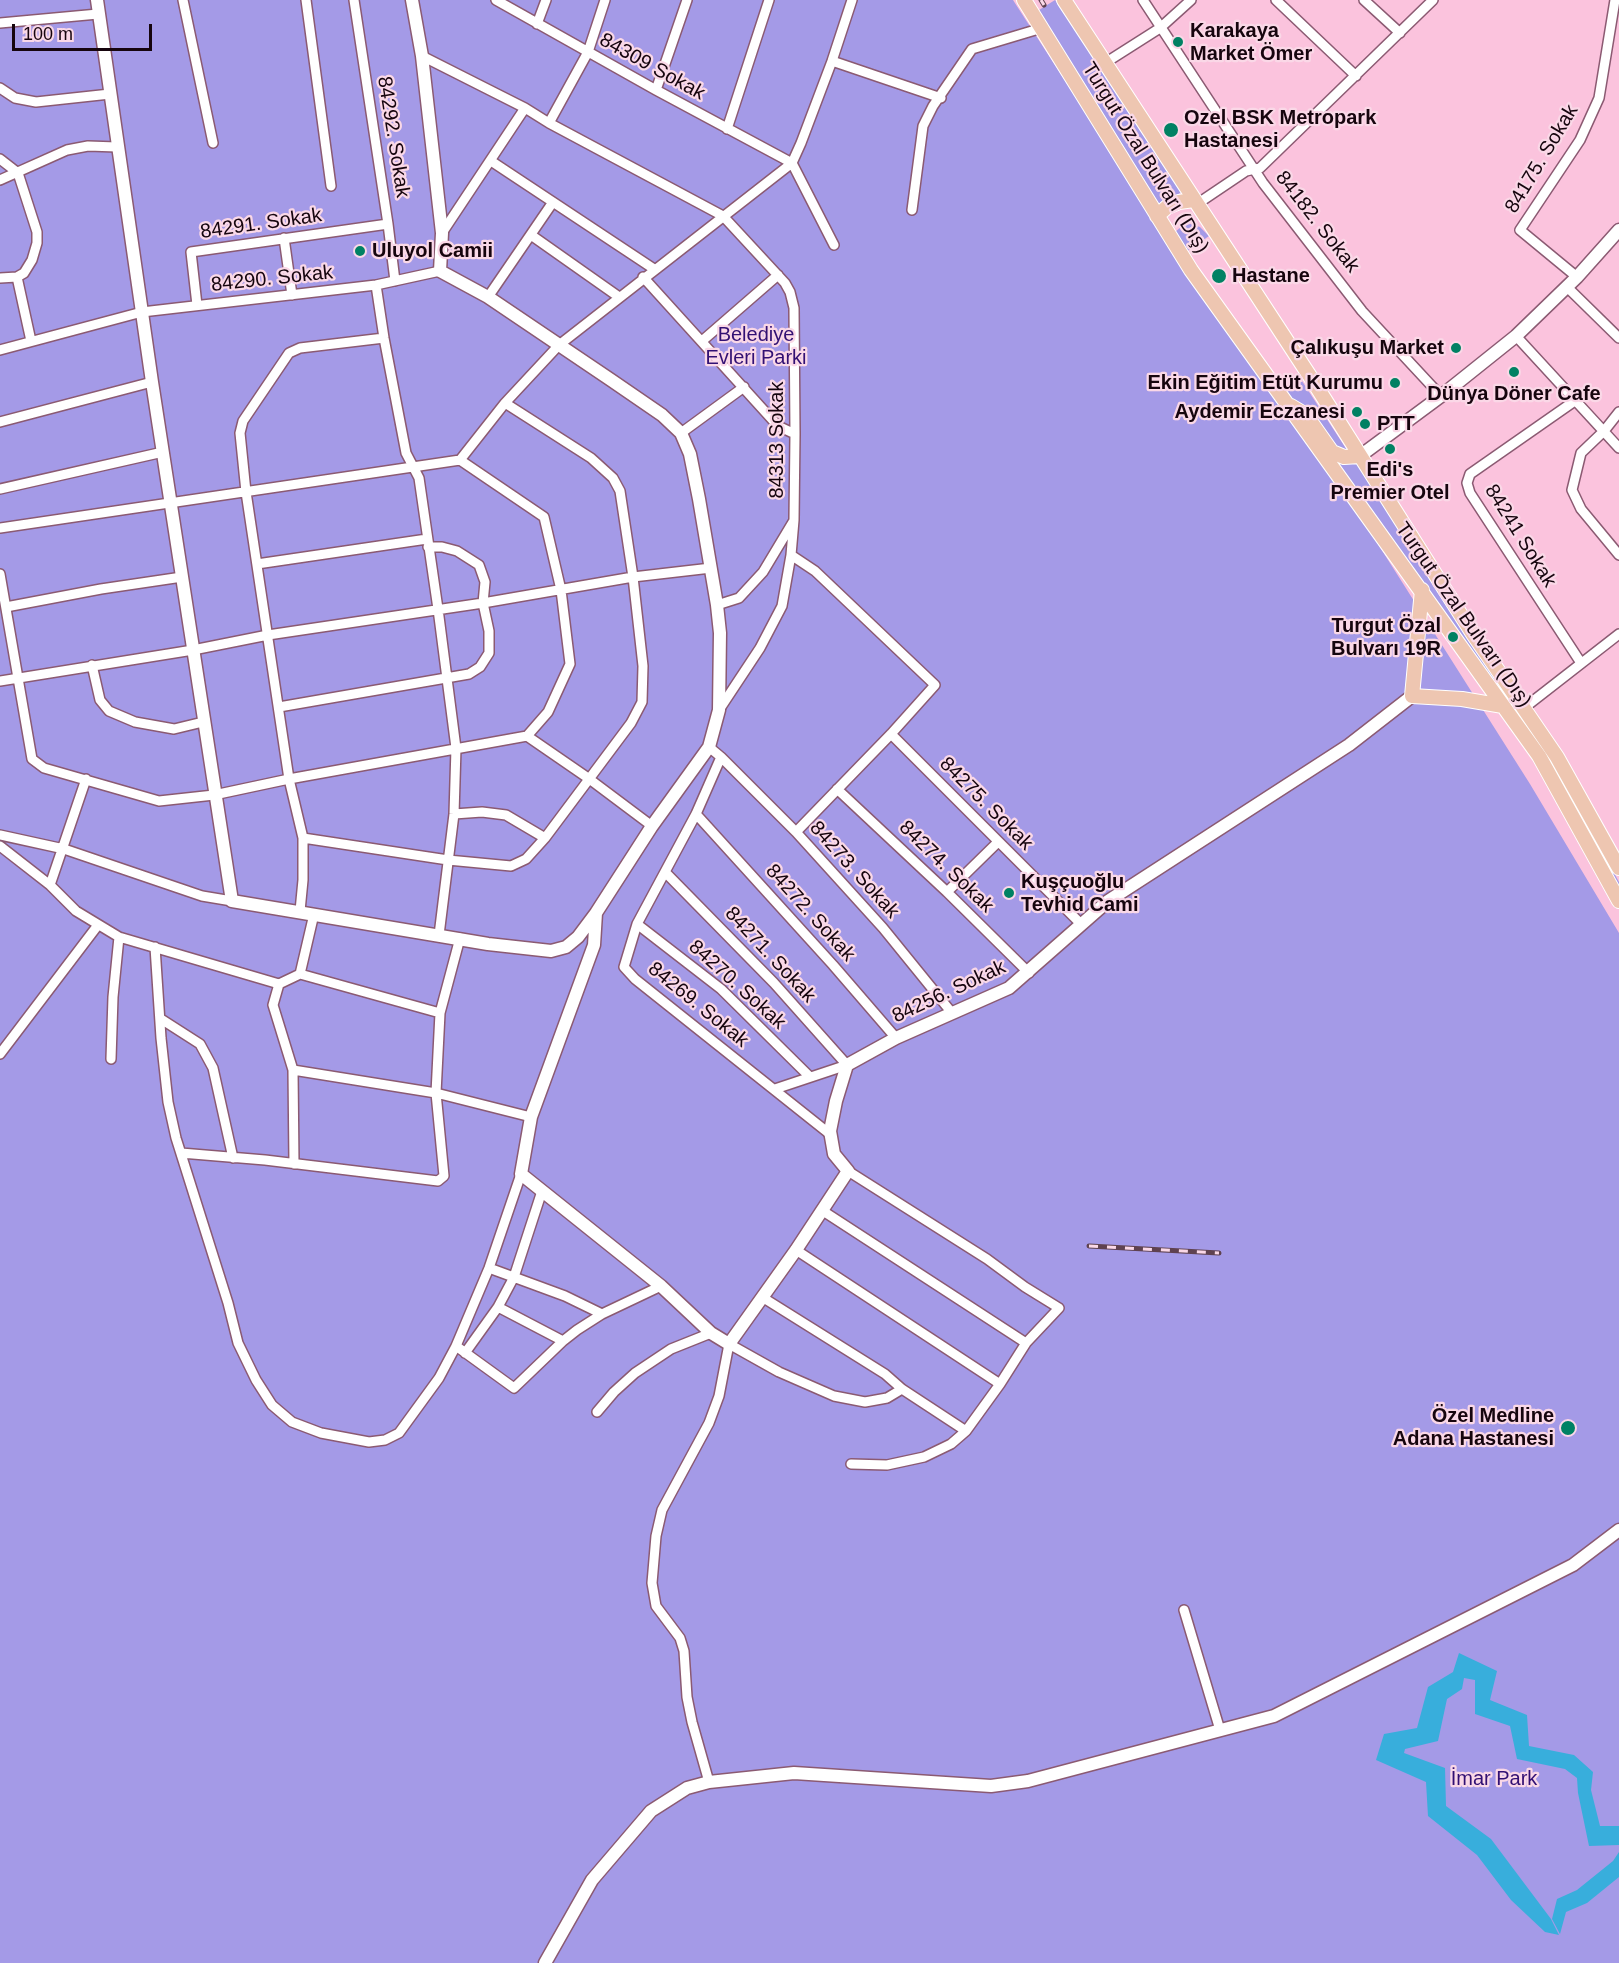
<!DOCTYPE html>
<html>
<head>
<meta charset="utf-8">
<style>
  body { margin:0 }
  #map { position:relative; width:1619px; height:1963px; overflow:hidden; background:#fbc3dd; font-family:Arial,sans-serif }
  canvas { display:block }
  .scale { position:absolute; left:12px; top:24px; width:140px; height:27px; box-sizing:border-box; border:3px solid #16050e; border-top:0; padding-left:8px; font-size:18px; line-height:21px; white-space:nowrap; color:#16050e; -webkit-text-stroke:4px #fad8e7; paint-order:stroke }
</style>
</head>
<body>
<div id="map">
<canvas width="1619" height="1963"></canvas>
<div class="scale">100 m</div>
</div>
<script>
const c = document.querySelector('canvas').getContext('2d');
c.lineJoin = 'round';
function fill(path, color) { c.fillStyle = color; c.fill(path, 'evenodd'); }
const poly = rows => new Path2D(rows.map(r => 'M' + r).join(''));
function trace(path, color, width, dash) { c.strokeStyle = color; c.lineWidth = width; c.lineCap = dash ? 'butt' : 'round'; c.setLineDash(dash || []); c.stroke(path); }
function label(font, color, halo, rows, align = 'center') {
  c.font = font + ' Arial,sans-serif'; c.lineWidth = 4.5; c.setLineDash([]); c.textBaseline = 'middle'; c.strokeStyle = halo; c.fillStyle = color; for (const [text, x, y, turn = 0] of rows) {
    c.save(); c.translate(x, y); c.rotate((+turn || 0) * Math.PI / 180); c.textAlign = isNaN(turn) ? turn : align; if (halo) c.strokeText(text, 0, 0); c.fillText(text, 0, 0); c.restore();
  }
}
fill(poly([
  [0,0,1013,0,1154,219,1319,451,1530,784,1619,933,1619,1963,0,1963],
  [1055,0,1182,192,1171,198,1162,213,1039,10],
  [1191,224,1200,227,1209,236,1186,252,1174,233,1183,225],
  [1300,378,1347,450,1338,449,1281,390],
  [1335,460,1357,464,1484,662,1552,761,1619,882,1619,888,1550,762,1520,717]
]), '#a49ae7');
fill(poly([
  [1459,1653,1497,1671,1490,1700,1527,1715,1529,1746,1574,1755,1593,1772,1591,1790,1600,1826,1619,1826,1619,1845,1589,1846,1578,1793,1577,1778,1565,1769,1517,1759,1510,1726,1475,1714,1475,1680,1464,1678,1462,1689,1447,1699,1438,1741,1405,1749,1404,1753,1445,1768,1446,1806,1491,1839,1551,1919,1559,1935,1545,1932,1511,1900,1477,1855,1428,1816,1426,1782,1376,1760,1384,1734,1417,1728,1428,1687,1453,1672],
  [1619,1852,1619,1877,1587,1903,1566,1912,1560,1934,1552,1919,1557,1899,1577,1890,1613,1861]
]), '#38aedc');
const street = poly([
  [183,0,213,143],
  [306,0,331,186],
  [354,0,388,224,395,281],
  [496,0,656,90,792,163,834,245],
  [1143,0,1263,183,1362,311,1441,396],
  [1276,0,1356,76],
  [1364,0,1400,33],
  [0,23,98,14],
  [537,24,546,0],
  [422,56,525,108,549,123,723,216,785,283,790,292,794,308,795,434,794,520,791,555,815,571,935,685,891,734,796,832],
  [832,61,941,98],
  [1105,63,1160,28,1191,0],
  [0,88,15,98,36,102,110,94],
  [656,90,687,0],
  [549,123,588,52,605,0],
  [727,129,769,0],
  [0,159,18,173,37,232,37,243,32,260,24,273,17,277],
  [491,161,654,269],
  [0,180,67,150,88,146,117,147],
  [1197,204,1246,171,1260,168,1433,0],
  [912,210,923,126,933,106,972,49,1042,28],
  [442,233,525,108],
  [531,235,619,297],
  [284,238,292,295],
  [643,277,778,426,795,434],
  [1577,277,1520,230,1580,140,1599,98,1615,0],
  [0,278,17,277,31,341],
  [376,285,384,338,406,453,419,478,438,609,456,748,454,814,439,935],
  [1567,287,1619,338],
  [488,297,553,202],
  [197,305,191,252,388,224],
  [1516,336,1619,448],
  [702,341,778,275],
  [0,350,142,312,376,285,440,271],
  [1576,400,1470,474,1467,483,1470,493,1581,663],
  [1619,412,1604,431,1581,453,1572,490,1581,509,1619,555],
  [0,422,152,382],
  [681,433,744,387],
  [460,460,505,403,559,345,792,163,801,143,832,61,852,0],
  [0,489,163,452],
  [0,528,460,460,544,517,561,590,570,664,548,712,527,736,289,779,214,795,159,801,44,768,32,759,0,574],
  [257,564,427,539],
  [717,605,739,598,763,572,793,522],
  [6,607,101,589,182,577],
  [92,665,100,700,109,711,135,722,174,729,203,722],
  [0,681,193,650,268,635,483,603,633,577,711,568],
  [279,707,446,678,469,674,480,667,489,653,489,631,483,603,485,582,479,565,457,551,442,547,428,547],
  [1524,708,1619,634],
  [719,710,760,648,782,606,791,555],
  [891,734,1081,924],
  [527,736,588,778,652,826],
  [709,747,721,757,696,814,637,924,624,967,635,979,831,1135],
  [721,757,796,832,883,928,952,1013],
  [837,789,947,892,1029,973],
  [454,814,482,812,506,815,545,838],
  [696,814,833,965,896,1038],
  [0,835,64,849,202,896,232,901],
  [303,838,448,860,511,866,526,859,545,838,631,723,642,702,643,666,633,577,620,491,613,478,591,458,505,403],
  [0,846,50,885,76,911,119,937,279,984,300,974,314,914],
  [665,872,774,983,847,1065,775,1089],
  [50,885,86,779],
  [947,892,998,842],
  [300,911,303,880,303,838,289,779,246,492,240,433,243,421,289,353,300,348,384,338],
  [637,924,721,989,809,1076],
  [155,947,161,1038,168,1102,176,1138,228,1303,238,1343,256,1380,272,1405,292,1422,321,1433,369,1442,385,1440,399,1433,439,1378,456,1346,489,1268,521,1174],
  [300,974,440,1013],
  [279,984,273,1005,293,1070,294,1164],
  [161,1019,200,1044,213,1068,233,1158],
  [0,1054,98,925],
  [111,1059,113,997,119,937],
  [293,1070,436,1093,531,1117],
  [181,1153,265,1160,438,1181,444,1176,436,1093,440,1013,460,938],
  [823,1211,1026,1343,1059,1308,1025,1287,987,1259,848,1171],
  [796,1250,1000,1384],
  [489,1268,565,1296,602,1314],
  [762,1297,885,1374,902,1389,966,1431,1000,1384,1026,1343],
  [498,1307,563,1341],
  [456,1346,514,1388,563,1341,577,1330,602,1314,661,1286],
  [465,1353,498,1307,514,1277,542,1191],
  [597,1412,614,1392,635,1373,671,1349,711,1333],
  [851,1464,887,1465,924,1457,951,1444,966,1431],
  [1184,1610,1220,1730],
  [709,1782,692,1722,687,1697,684,1651,680,1638,656,1606,652,1583,656,1536,662,1510,709,1423,719,1396,729,1344,779,1372,834,1396,865,1402,887,1398,902,1389]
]);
const secondary = poly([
  [97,0,152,382,232,901,488,944,551,951,566,947,578,937,596,913,652,826,709,747,719,710,720,633,717,605,699,499,690,454,681,433,662,415,611,380,488,297,440,271,442,233,422,56,412,0],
  [1360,456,1441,396,1516,336,1577,277,1619,230],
  [596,913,594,945,531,1117,521,1174,661,1286,711,1333,729,1344,796,1250,848,1171,834,1154,830,1131,836,1101,847,1065,896,1038,1009,988,1108,901,1349,745,1412,696],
  [545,1963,592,1880,651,1811,687,1788,709,1782,794,1773,991,1786,1028,1781,1274,1716,1573,1565,1619,1530]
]);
const primary = poly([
  [1024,0,1191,270,1539,756,1619,901],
  [1064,0,1313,381,1473,634,1557,757,1619,868],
  [1157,216,1167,207,1179,202,1194,200],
  [1291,406,1306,415,1332,452,1344,457,1360,456],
  [1422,590,1412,696,1462,699,1503,706]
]);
trace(street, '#8b5a72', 12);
trace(secondary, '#8b5a72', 15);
trace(primary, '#fff', 16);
trace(street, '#fff', 9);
trace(secondary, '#fff', 12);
trace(primary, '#eec6b1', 14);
const rail = poly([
  [1041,0,1044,5],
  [1089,1246,1219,1253]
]);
trace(rail, '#5f4250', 5);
trace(rail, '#fad8e7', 3, [9]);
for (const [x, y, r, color] of [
  [1178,42,6,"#008163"],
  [1171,130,8,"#008163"],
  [360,251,6,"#008163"],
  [1219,276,8,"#008163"],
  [1456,348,6,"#008163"],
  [1514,372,6,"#008163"],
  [1395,383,6,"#008163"],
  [1357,412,6,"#008163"],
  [1365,424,6,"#008163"],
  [1390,449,6,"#008163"],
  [1453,637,6,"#008163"],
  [1009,893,6,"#008163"],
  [1568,1428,8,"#008163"]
]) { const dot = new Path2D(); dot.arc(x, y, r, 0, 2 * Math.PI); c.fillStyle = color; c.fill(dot); trace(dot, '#fad8e7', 2); }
label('bold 20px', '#16050e', '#fad8e7', [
  ["Karakaya",1190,31],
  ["Market Ömer",1190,54],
  ["Ozel BSK Metropark",1184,118],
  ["Hastanesi",1184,141],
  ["Uluyol Camii",372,251],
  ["Hastane",1232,276],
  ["Çalıkuşu Market",1444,348,"right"],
  ["Ekin Eğitim Etüt Kurumu",1383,383,"right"],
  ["Dünya Döner Cafe",1514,394,"center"],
  ["Aydemir Eczanesi",1345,412,"right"],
  ["PTT",1377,424],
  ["Edi's",1390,470,"center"],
  ["Premier Otel",1390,493,"center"],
  ["Turgut Özal",1441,626,"right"],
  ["Bulvarı 19R",1441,649,"right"],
  ["Kuşçuoğlu",1021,882],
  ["Tevhid Cami",1021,905],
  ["Özel Medline",1554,1416,"right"],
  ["Adana Hastanesi",1554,1439,"right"]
], 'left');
label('20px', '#16050e', '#fad8e7', [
  ["84309 Sokak",652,67,29],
  ["84292. Sokak",393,137,81],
  ["Turgut Özal Bulvarı (Dış)",1145,158,58],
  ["84175. Sokak",1542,159,-59],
  ["84182. Sokak",1317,222,52],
  ["84291. Sokak",261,224,-8],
  ["84290. Sokak",272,279,-6],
  ["84313 Sokak",777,440,-90],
  ["84241 Sokak",1520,536,58],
  ["Turgut Özal Bulvarı (Dış)",1463,615,55],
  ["84275. Sokak",986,804,45],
  ["84274. Sokak",946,867,44],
  ["84273. Sokak",854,870,48],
  ["84272. Sokak",810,913,48],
  ["84271. Sokak",770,955,47],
  ["84270. Sokak",737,985,42],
  ["84256. Sokak",949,992,-25],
  ["84269. Sokak",698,1005,39]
]);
label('20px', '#321073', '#fad8e7', [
  ["Belediye",756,335],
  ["Evleri Parki",756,358],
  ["İmar Park",1494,1779]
]);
</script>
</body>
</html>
